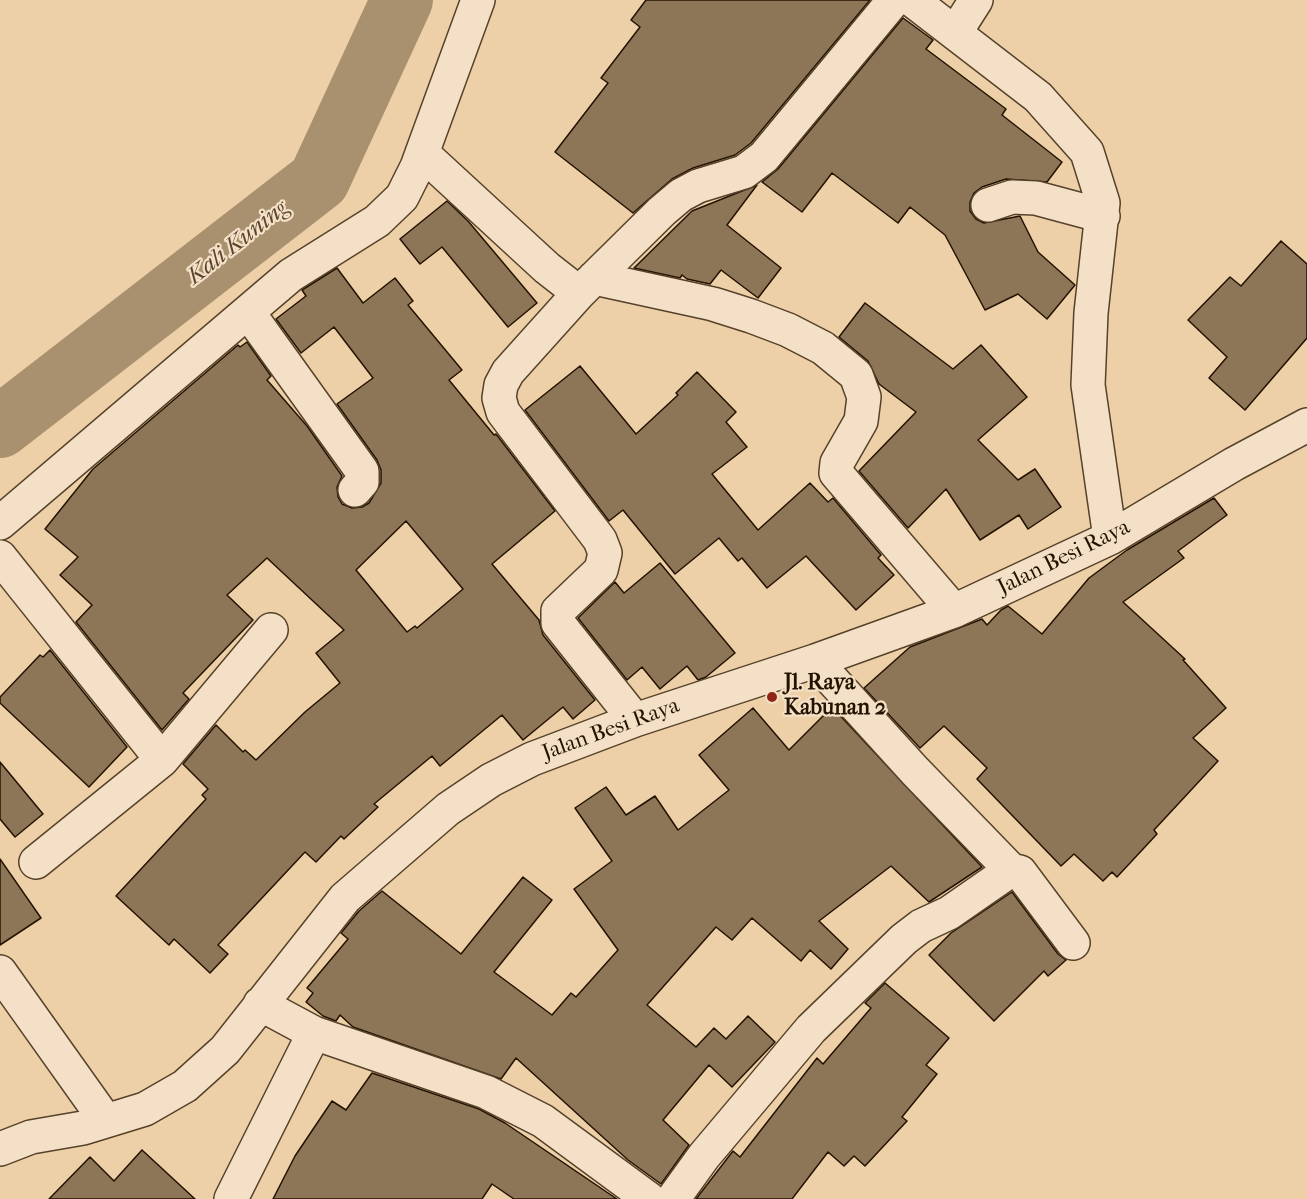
<!DOCTYPE html>
<html>
<head>
<meta charset="utf-8">
<style>
  body { margin:0 }
  canvas { display:block; background:#edd0a7 }
</style>
</head>
<body>
<canvas width="1307" height="1199"></canvas>
<script>
const c = document.querySelector('canvas').getContext('2d');
c.lineJoin = 'round';
const poly = rows => new Path2D(rows.map(r => 'M' + r).join(''));
function trace(path, color, width, dash) { c.strokeStyle = color; c.lineWidth = width; c.lineCap = dash ? 'butt' : 'round'; c.setLineDash(dash || []); c.stroke(path); }
function fill(path, color) { c.fillStyle = color; c.fill(path, 'evenodd'); }
function label(font, color, halo, rows, align = 'center') {
  c.font = font + ' "IM FELL French Canon",serif'; c.lineWidth = 4.5; c.setLineDash([]); c.textBaseline = 'middle'; c.strokeStyle = halo; c.fillStyle = color; for (const [text, x, y, turn = 0] of rows) {
    c.save(); c.translate(x, y); c.rotate((+turn || 0) * Math.PI / 180); c.textAlign = isNaN(turn) ? turn : align; if (halo) c.strokeText(text, 0, 0); c.fillText(text, 0, 0); c.restore();
  }
}
trace(poly([
  [0,427,319,180,402,0]
]), '#a9906e', 62);
const building = poly([
  [646,0,870,0,751,143,735,155,693,168,672,179,633,213,555,152,608,83,601,78,640,27,631,20,646,0],
  [903,18,933,40,926,49,1006,109,1002,115,1062,162,1047,182,1006,179,982,187,974,193,970,202,970,211,976,219,984,223,1020,216,1038,252,1075,285,1047,319,1018,294,985,310,945,235,910,207,898,223,832,173,802,212,762,182,778,169,903,18],
  [757,185,727,225,781,268,758,298,721,270,710,284,687,279,682,275,680,278,634,268,692,211,757,185],
  [447,201,468,221,537,303,508,327,442,247,420,264,400,239,447,201],
  [1281,241,1307,264,1307,338,1245,410,1209,378,1227,357,1188,320,1230,277,1241,286,1281,241],
  [337,268,363,303,395,278,413,301,408,305,462,370,449,380,494,435,496,434,555,511,492,564,539,620,543,635,595,700,573,719,563,707,523,740,502,715,440,766,432,756,374,804,378,807,344,839,341,836,316,862,305,852,218,945,228,954,210,973,174,939,169,945,116,896,206,799,202,795,208,789,183,764,216,725,243,752,245,750,256,760,305,712,340,683,316,653,344,630,267,558,227,595,253,620,183,693,189,699,162,730,76,622,92,605,60,575,78,557,45,529,93,469,238,345,240,347,247,342,271,376,267,380,307,426,342,476,337,487,338,497,342,504,352,508,362,507,369,503,381,483,381,470,377,460,337,404,373,378,334,327,301,353,276,319,306,296,302,290,337,268],
  [406,521,463,589,417,628,415,626,407,632,356,570,406,521],
  [865,303,953,369,981,345,1027,397,978,440,1018,480,1035,469,1061,507,1028,529,1019,515,980,540,946,489,908,528,859,471,916,412,879,384,868,361,839,337,865,303],
  [580,366,636,434,678,395,676,393,697,372,736,412,726,422,747,447,712,474,758,530,810,483,828,502,833,498,881,555,878,558,894,575,856,610,806,556,767,588,742,558,738,561,719,538,675,574,623,510,609,521,525,410,580,366],
  [1214,498,1227,515,1178,551,1184,558,1123,602,1185,659,1183,660,1226,708,1193,738,1218,761,1154,830,1157,834,1117,877,1112,872,1103,881,1074,854,1061,866,977,779,987,768,944,726,920,748,864,688,910,647,982,619,987,625,1001,610,1008,606,1042,634,1089,578,1127,550,1214,498],
  [660,563,735,653,706,677,698,680,687,666,660,689,642,667,627,680,578,618,615,582,624,593,660,563],
  [50,650,127,747,89,787,0,703,0,697,40,655,43,657,50,650],
  [832,707,982,867,929,902,891,866,819,921,848,949,831,969,810,950,801,961,752,918,732,940,716,927,647,1005,696,1047,714,1028,726,1039,748,1016,775,1042,732,1087,709,1065,663,1120,689,1145,661,1184,628,1160,516,1058,501,1079,353,1027,340,1015,336,1021,323,1016,306,1002,313,993,307,988,348,939,341,933,359,911,382,891,461,954,523,877,552,900,494,972,552,1015,571,993,576,997,618,950,574,889,612,861,575,808,606,787,626,815,655,796,678,830,729,790,699,755,753,708,789,750,832,707],
  [0,762,43,814,15,837,0,819,0,762],
  [0,859,41,918,0,945,0,859],
  [1012,892,1058,954,1066,960,1048,976,1044,971,994,1021,929,955,951,933,1012,892],
  [885,983,949,1038,926,1065,937,1074,902,1117,907,1121,865,1166,854,1156,844,1166,828,1152,792,1199,696,1199,733,1151,740,1157,817,1058,823,1064,871,1008,865,1003,885,983],
  [372,1073,479,1109,505,1123,617,1199,514,1199,492,1184,482,1199,273,1199,295,1156,332,1101,346,1110,372,1073],
  [142,1150,195,1199,49,1199,90,1157,114,1181,142,1150]
]);
fill(building, '#8d7557');
trace(building, '#241300', 1.5);
const minor = poly([
  [912,0,1038,97,1087,152,1103,203,1091,313,1088,385,1110,538],
  [955,33,976,0],
  [422,153,547,268,579,293],
  [988,205,1012,197,1036,198,1103,216],
  [594,278,713,304,751,316,788,330,823,348,856,375,864,397,861,421,837,463,836,473,954,611],
  [248,312,362,471,362,482,355,490],
  [0,523,291,275,377,221,402,197,417,167,478,0],
  [0,557,162,760,36,862],
  [815,661,915,771,1011,870],
  [635,720,558,623,558,611,601,570,605,553,600,540,503,412,499,398,501,385,508,372,579,293,662,211,681,195,698,186,744,172,764,157,894,0],
  [162,760,271,630],
  [0,972,106,1121],
  [314,1033,486,1092,543,1121,649,1199],
  [0,1149,31,1137,83,1128,145,1109,185,1086,225,1050,345,898,448,809,491,780,532,759,635,720,815,661,954,611,1110,538,1234,464,1307,425],
  [231,1199,314,1033,260,1004],
  [673,1199,704,1156,811,1029,904,939,921,926,949,913,1011,870,1020,872,1073,943]
]);
trace(minor, '#56422a', 36);
trace(minor, '#f3e0c6', 33);
for (const [x, y, r, color] of [
  [772,697,6,"#8f2418"]
]) { const dot = new Path2D(); dot.arc(x, y, r, 0, 2 * Math.PI); c.fillStyle = color; c.fill(dot); trace(dot, '#f3e0c6', 2); }
label('22px', '#241300', '#f3e0c6', [
  ["Jalan Besi Raya",1064,558,-26],
  ["Jalan Besi Raya",611,730,-20]
]);
label('bold 22px', '#241300', '#f3e0c6', [
  ["Jl. Raya",784,684],
  ["Kabunan 2",784,709]
], 'left');
label('italic 24px', '#59452c', '#f3e0c6', [
  ["Kali Kuning",238,243,-38]
]);
</script>
</body>
</html>
